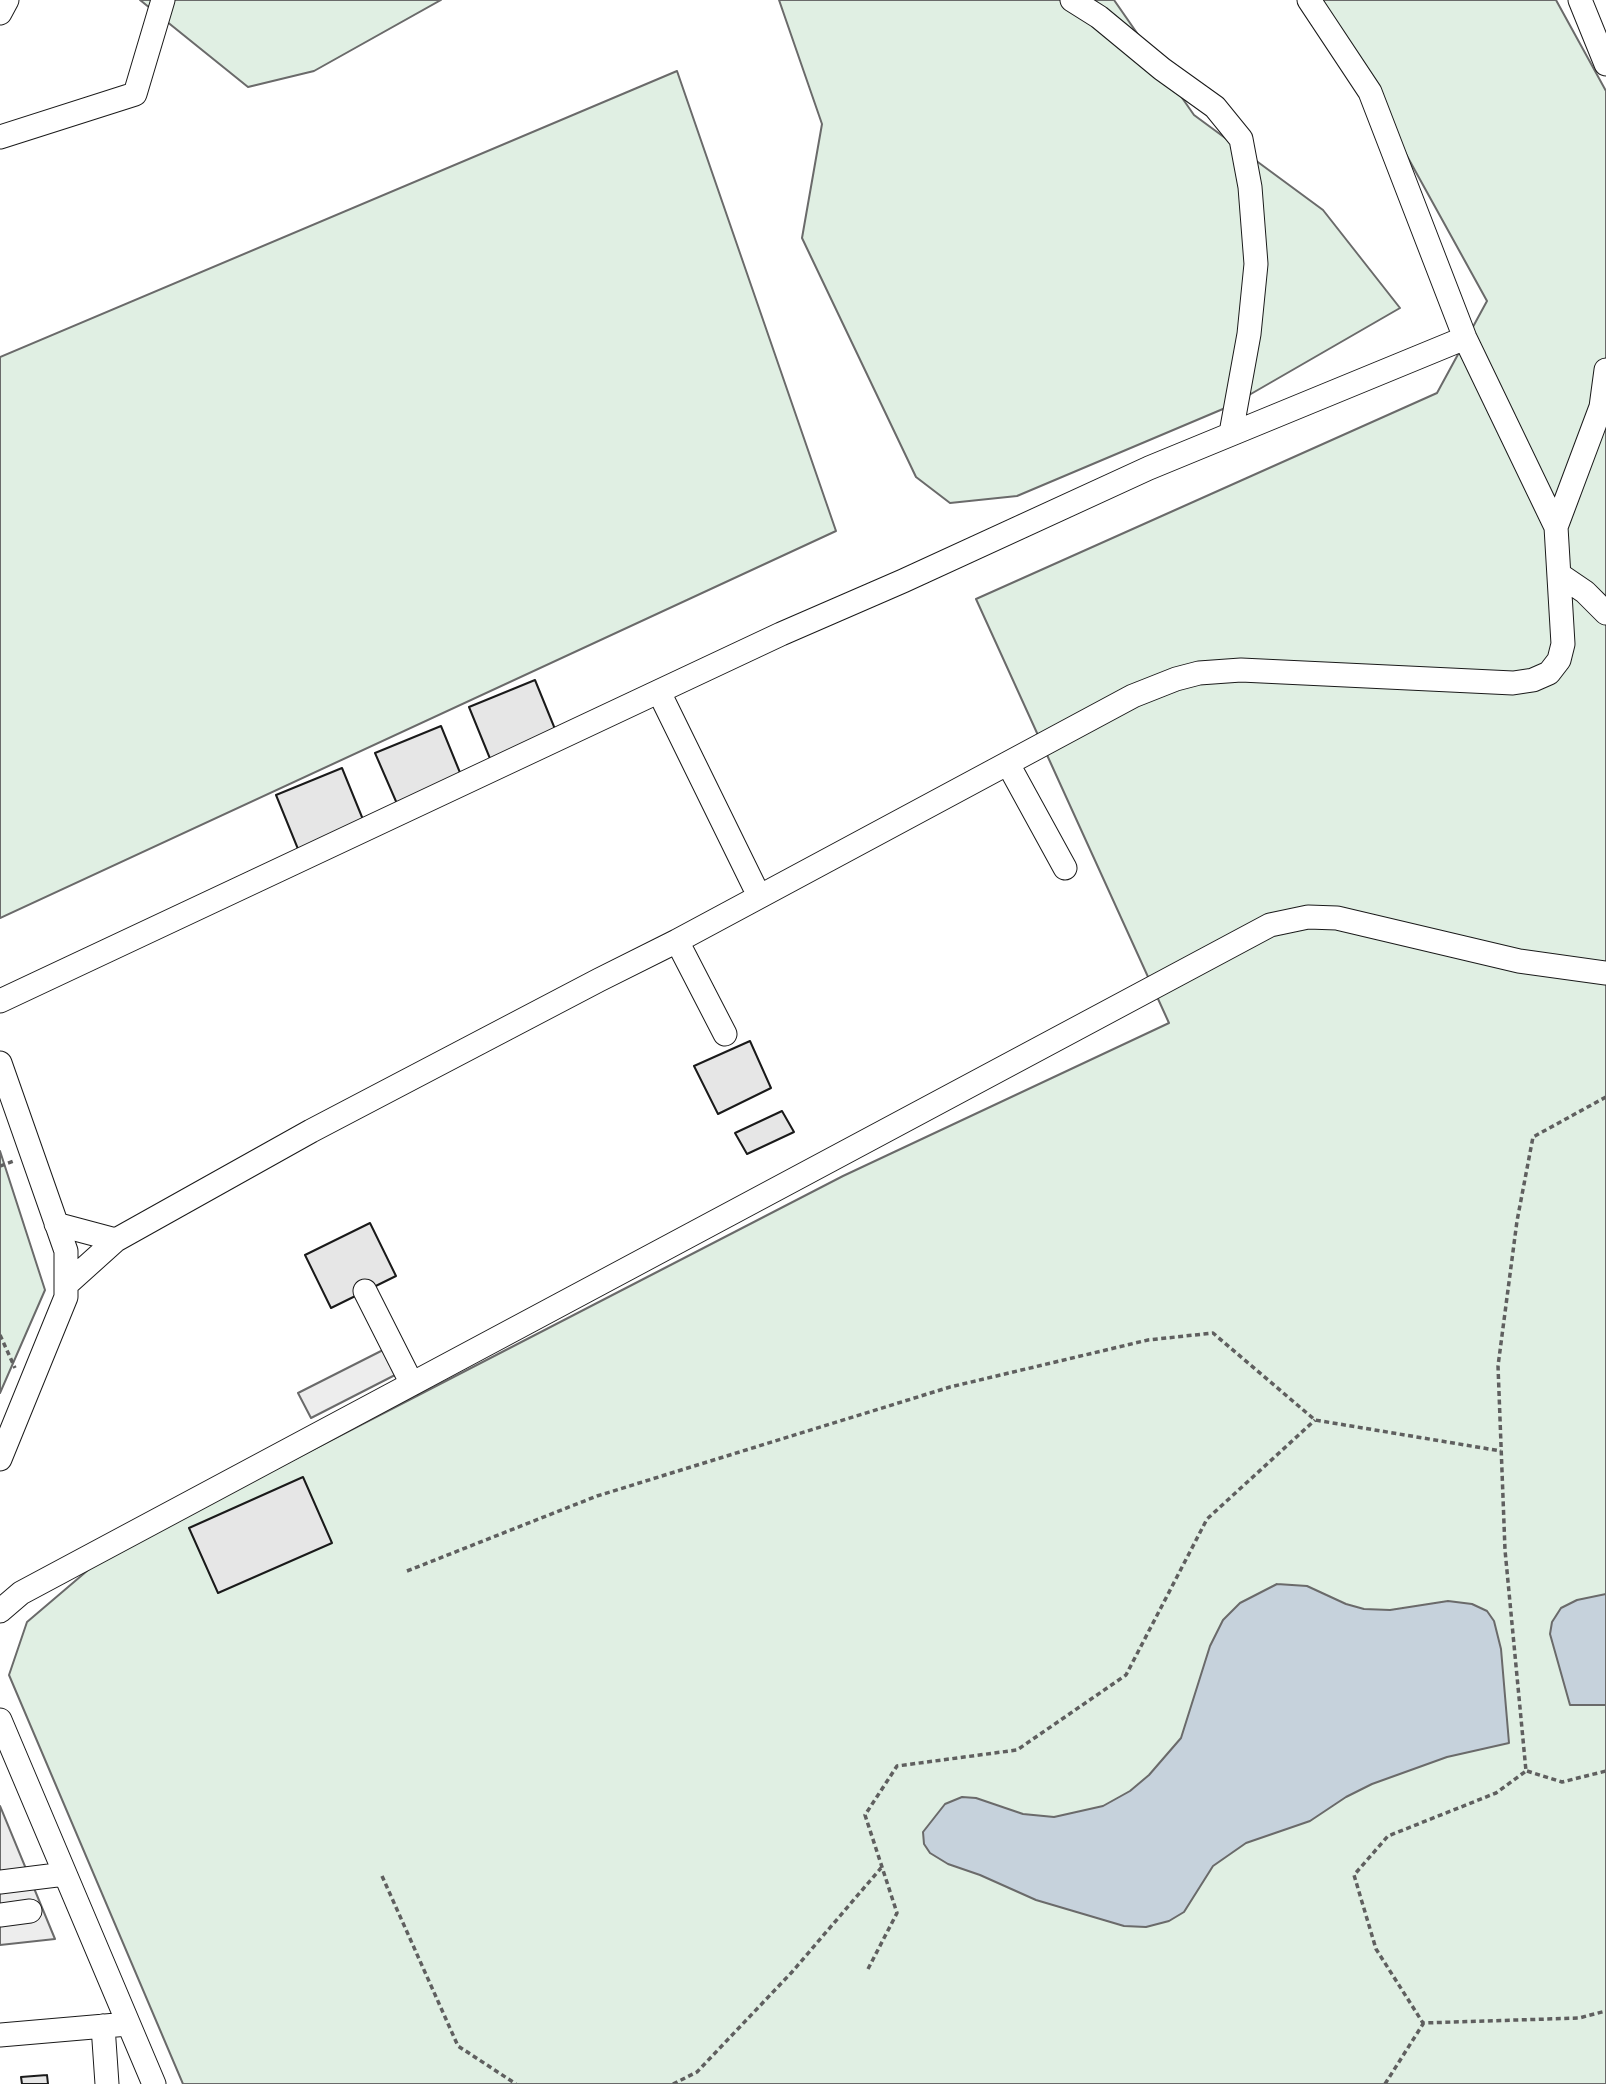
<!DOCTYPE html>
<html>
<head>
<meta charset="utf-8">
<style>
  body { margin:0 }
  canvas { display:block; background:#fff }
</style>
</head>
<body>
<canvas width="1606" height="2084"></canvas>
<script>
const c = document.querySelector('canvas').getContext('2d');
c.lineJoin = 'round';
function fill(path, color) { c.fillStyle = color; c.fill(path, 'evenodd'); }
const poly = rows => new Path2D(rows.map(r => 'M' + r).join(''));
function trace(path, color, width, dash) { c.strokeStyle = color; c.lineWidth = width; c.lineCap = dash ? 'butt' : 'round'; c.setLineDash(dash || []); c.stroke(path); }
const green = poly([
  [140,0,441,0,314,71,248,87,140,0],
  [779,0,1114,0,1194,115,1323,210,1400,308,1230,406,1017,496,950,503,916,477,802,238,822,124,779,0],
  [1321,0,1556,0,1606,91,1606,2084,183,2084,9,1675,27,1622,101,1559,843,1176,1169,1023,976,599,1437,393,1487,301,1321,0],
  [677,71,836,531,0,918,0,357,677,71],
  [0,1151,45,1290,0,1393,0,1151]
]);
fill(green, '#e0efe3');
trace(green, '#6a6a6a', 2);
const parking = poly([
  [385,1349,397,1374,311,1418,298,1393,385,1349],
  [0,1806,55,1939,0,1945,0,1806]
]);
fill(parking, '#ededed');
trace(parking, '#6a6a6a', 2);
const water = poly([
  [1277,1584,1307,1586,1346,1604,1364,1609,1390,1610,1448,1601,1472,1604,1487,1611,1494,1621,1501,1649,1509,1743,1447,1757,1372,1784,1346,1797,1310,1821,1246,1843,1213,1866,1184,1912,1169,1921,1146,1927,1124,1926,1036,1900,980,1875,948,1864,930,1853,924,1844,923,1832,945,1804,962,1797,976,1798,1023,1814,1054,1817,1103,1806,1130,1791,1149,1775,1181,1738,1210,1646,1223,1620,1240,1603,1277,1584],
  [1606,1594,1606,1705,1570,1705,1550,1634,1552,1622,1561,1608,1577,1600,1606,1594]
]);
fill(water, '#c6d2dc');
trace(water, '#6a6a6a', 2);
const building = poly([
  [535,680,557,734,491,761,469,707,535,680],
  [441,726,463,780,398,806,375,753,441,726],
  [342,768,364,822,298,849,276,795,342,768],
  [750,1041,771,1088,718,1114,694,1066,750,1041],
  [782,1111,794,1132,747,1154,735,1133,782,1111],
  [370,1223,396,1276,331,1308,305,1255,370,1223],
  [303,1477,332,1543,218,1593,189,1528,303,1477],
  [47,2075,48,2084,22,2084,21,2077,47,2075]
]);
fill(building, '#e6e6e6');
trace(building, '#1a1a1a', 2);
const minor = poly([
  [1072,0,1099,17,1162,69,1215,107,1241,139,1250,187,1256,264,1249,334,1231,433],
  [1309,0,1370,92,1465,338,1556,527,1601,407,1606,370],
  [1580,0,1606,64],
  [0,13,7,0],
  [0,137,135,94,163,0],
  [1560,575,1585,592,1606,613],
  [659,692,759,896],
  [1008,764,1065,868],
  [677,941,725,1034],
  [0,1001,781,634,903,581,1149,468,1465,338],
  [0,1063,66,1251,66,1297,0,1459],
  [56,1224,116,1240,66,1285],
  [116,1240,311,1131,599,980,677,941,1133,696,1176,679,1199,673,1241,670,1513,683,1533,680,1549,673,1559,660,1563,644,1556,527],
  [365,1291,412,1384],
  [0,1611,21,1593,1270,925,1308,917,1337,918,1519,961,1606,973],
  [0,1720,154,2084],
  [0,1882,65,1874],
  [0,1915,30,1911],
  [103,2026,107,2084],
  [0,2035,128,2024]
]);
trace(minor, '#1a1a1a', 25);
trace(poly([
  [1606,1097,1533,1137,1517,1221,1498,1366,1505,1550,1526,1771,1496,1793,1388,1836,1354,1875,1376,1949,1423,2023,1579,2018,1606,2011],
  [0,1166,14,1161],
  [0,1335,15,1368],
  [407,1571,597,1496,950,1387,1148,1340,1213,1333,1315,1420,1501,1451],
  [1527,1771,1562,1782,1606,1771],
  [382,1876,458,2046,516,2084],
  [868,1969,897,1913,865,1815,897,1766,1017,1750,1126,1675,1207,1519,1315,1420],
  [673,2084,697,2072,792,1972,881,1868],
  [1385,2084,1423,2024]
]), '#5f5f5f', 3.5, [5, 3.5]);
trace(minor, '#fff', 23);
</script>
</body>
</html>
